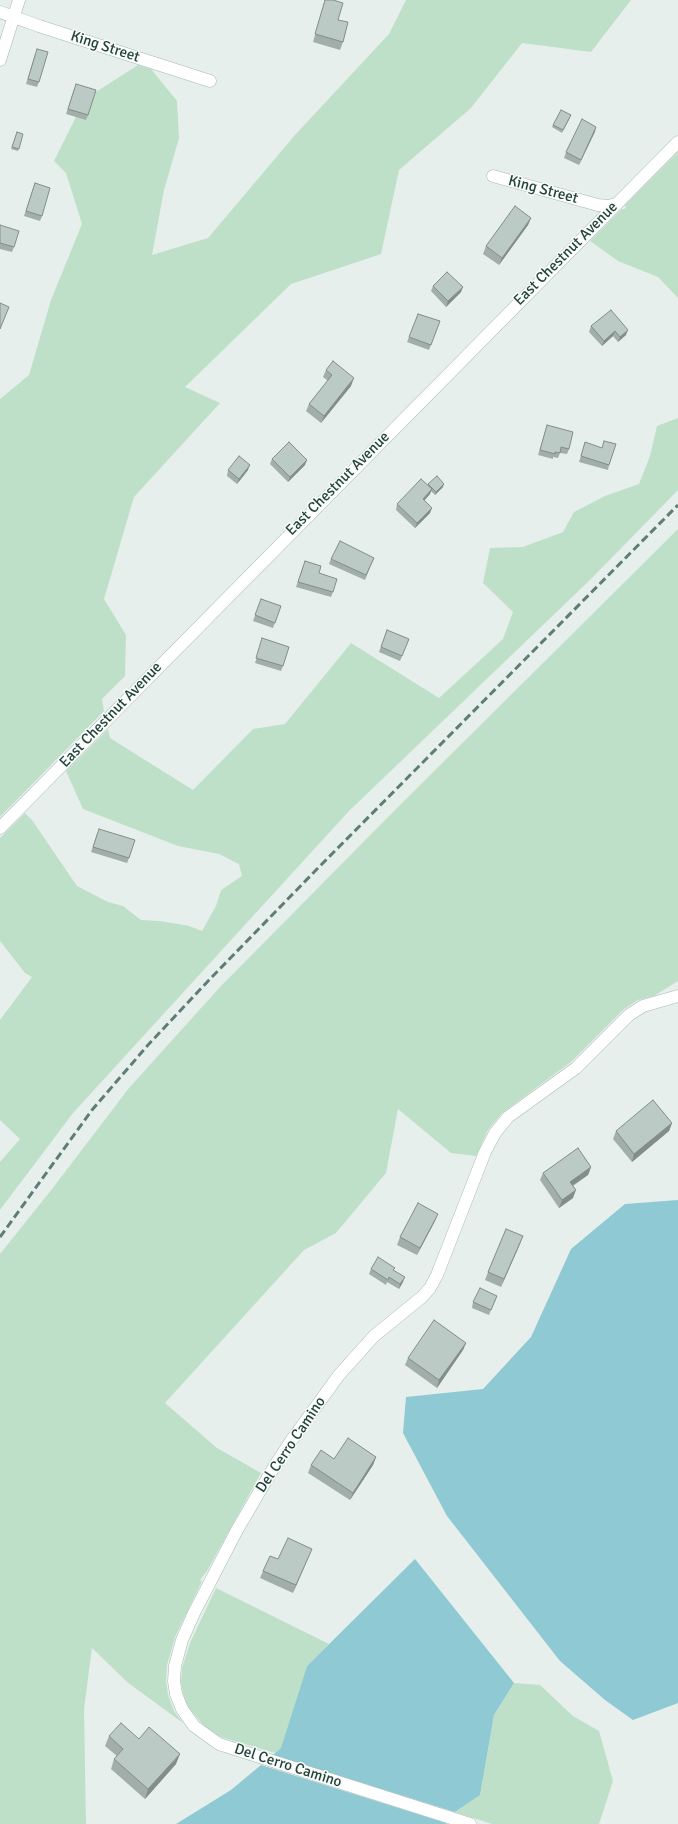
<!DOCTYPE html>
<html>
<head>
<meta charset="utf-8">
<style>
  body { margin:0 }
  canvas { display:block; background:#e6efeb }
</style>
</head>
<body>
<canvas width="678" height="1824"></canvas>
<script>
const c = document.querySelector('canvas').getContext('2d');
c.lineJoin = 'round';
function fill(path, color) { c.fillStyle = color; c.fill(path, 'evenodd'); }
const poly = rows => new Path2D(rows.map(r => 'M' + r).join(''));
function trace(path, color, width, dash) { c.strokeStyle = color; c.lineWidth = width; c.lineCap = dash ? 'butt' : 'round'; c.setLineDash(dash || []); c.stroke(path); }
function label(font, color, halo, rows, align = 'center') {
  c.font = font + ' Signika,sans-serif'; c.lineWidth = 3; c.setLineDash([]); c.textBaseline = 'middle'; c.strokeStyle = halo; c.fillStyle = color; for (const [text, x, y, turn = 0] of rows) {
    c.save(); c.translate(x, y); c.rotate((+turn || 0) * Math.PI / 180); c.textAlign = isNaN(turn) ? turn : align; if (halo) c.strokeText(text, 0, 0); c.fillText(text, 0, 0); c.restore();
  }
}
fill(poly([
  [406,0,631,0,591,52,522,43,471,108,399,170,381,254,291,284,185,387,220,403,134,497,104,599,126,635,125,676,102,699,104,711,0,817,0,399,29,375,51,300,82,224,66,173,54,161,85,99,138,65,151,69,177,101,179,138,164,190,152,255,208,238,295,135,389,34],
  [678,152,678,298,658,277,618,261,590,241,621,210,626,208,625,205],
  [678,418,678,490,592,578,349,811,73,1113,0,1210,0,1162,20,1139,0,1120,0,1020,32,977,25,973,0,941,0,838,25,813,32,820,77,886,108,902,123,906,141,920,160,921,189,926,202,931,216,906,221,890,242,876,239,864,219,854,178,846,83,809,66,771,108,729,110,738,193,790,253,729,285,724,351,643,439,698,503,639,513,612,483,583,490,548,523,547,563,532,574,512,605,496,639,484,650,456,657,426],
  [678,529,678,981,654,996,638,1000,624,1009,571,1062,502,1113,488,1130,476,1156,451,1153,398,1109,386,1173,336,1233,304,1250,165,1403,217,1448,261,1473,207,1571,200,1580,202,1581,175,1637,167,1665,166,1680,168,1695,174,1711,183,1723,127,1682,92,1648,84,1709,86,1824,0,1824,0,1254,52,1189,129,1088,220,987,396,809],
  [216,1588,329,1644,307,1666,281,1749,275,1753,221,1737,205,1727,188,1707,183,1693,181,1682,182,1668,190,1643],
  [514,1683,540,1685,573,1716,599,1731,613,1781,599,1824,492,1824,455,1812,480,1795,494,1715]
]), '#bfe0c8');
fill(poly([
  [678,1200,678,1703,633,1720,605,1700,560,1661,447,1516,403,1433,406,1397,483,1389,531,1337,571,1249,625,1204],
  [415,1559,514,1683,494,1715,480,1795,455,1812,273,1755,281,1748,307,1666],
  [261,1765,446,1823,446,1824,176,1824,231,1790]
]), '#8ec9d4');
const minor = poly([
  [0,12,39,26,210,81],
  [0,60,19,0],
  [493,176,598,205,608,206,616,204],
  [0,828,678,142],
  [470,1824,219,1744,194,1726,182,1709,176,1694,174,1681,175,1666,182,1640,194,1613,237,1530,274,1467,291,1441,339,1375,374,1336,422,1297,430,1288,437,1275,485,1152,495,1133,508,1117,576,1068,629,1015,643,1006,678,996]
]);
trace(minor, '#a8b8b2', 13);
trace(minor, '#fff', 12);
trace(poly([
  [0,1237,92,1110,148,1045,209,980,319,867,678,505]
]), '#5f7d75', 3, [8, 4]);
fill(poly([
  [325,0,338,20,343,42,340,50,313,42],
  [35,54,39,82,37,87,26,84],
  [74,89,88,115,86,120,66,114],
  [570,118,562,133,552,127,553,125],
  [596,127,579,165,564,158,566,152],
  [17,132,23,134,18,151,11,149],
  [33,188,42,216,40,221,24,216],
  [531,218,528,225,499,265,483,254,486,246],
  [0,225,14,247,12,252,0,249],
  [433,286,461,292,446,307,431,291],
  [611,310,626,335,618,342,613,336,602,346,589,332,591,326],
  [418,314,440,321,429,350,407,342],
  [326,370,351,386,321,423,306,411,309,404,328,381,323,377],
  [547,425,569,449,567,454,560,453,558,458,553,457,553,459,538,455],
  [585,442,602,448,609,465,608,470,579,462],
  [272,459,305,465,288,482,270,464],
  [228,470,248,470,237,484,227,476],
  [428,484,443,487,435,495,431,491,430,494,424,501,430,513,415,528,396,510,397,504,427,485],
  [374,558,365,580,329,564,331,559],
  [303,566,319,573,333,592,331,597,296,587],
  [261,599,281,606,273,628,253,621],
  [387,630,409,639,400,661,379,652],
  [261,644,283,666,281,671,255,663],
  [97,834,129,858,127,863,91,852],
  [672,1123,669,1131,632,1162,613,1139,616,1131],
  [591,1167,588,1175,573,1186,573,1198,559,1208,540,1180,543,1173],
  [435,1221,417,1255,397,1245,400,1237],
  [520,1244,501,1287,485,1280,488,1272],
  [371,1269,394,1271,403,1282,399,1289,387,1282,386,1285,369,1274],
  [497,1296,489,1315,472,1308,473,1302],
  [466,1343,463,1350,437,1388,405,1365,408,1358],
  [376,1457,373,1465,350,1500,308,1473,311,1465],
  [309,1556,293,1593,260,1578,263,1571,278,1559],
  [109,1736,139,1739,176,1764,145,1799,111,1769,114,1759,117,1756,105,1746]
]), '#a1aea9');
fill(poly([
  [596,127,595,132,579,165,581,160],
  [531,218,528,225,499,265,502,258],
  [463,287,461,292,446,307,448,301],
  [628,330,626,335,618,342,620,337],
  [615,331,613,336,602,346,604,341],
  [354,378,351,386,321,423,324,416],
  [307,460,305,465,288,482,290,477],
  [250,465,248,470,237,484,239,479],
  [444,484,443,487,435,495,436,492],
  [432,489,430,494,421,504,423,499],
  [432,508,430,513,415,528,417,523],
  [672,1123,669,1131,632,1162,634,1154],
  [591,1167,588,1175,567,1189,570,1182],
  [576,1190,573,1198,559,1208,562,1200],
  [438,1214,435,1221,417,1255,420,1248],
  [523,1236,520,1244,501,1287,504,1279],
  [405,1277,403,1282,399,1289,400,1284],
  [466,1343,463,1350,437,1388,439,1380],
  [376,1457,373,1465,350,1500,353,1493],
  [312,1549,309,1556,293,1593,296,1585],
  [180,1754,176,1764,145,1799,148,1789]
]), '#838d89');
const building = poly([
  [325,0,333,0,343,3,338,20,348,22,343,42,315,34,325,0],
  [37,49,48,52,39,82,28,79,37,49],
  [76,84,96,90,88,115,68,109,76,84],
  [561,110,571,115,563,130,553,125,561,110],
  [582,119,596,127,581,160,566,152,582,119],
  [17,132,23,134,19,149,12,147,17,132],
  [35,183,50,188,42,216,26,211,35,183],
  [515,206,531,218,502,258,486,246,515,206],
  [0,225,19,231,14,247,0,243,0,225],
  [447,272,463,287,448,301,433,286,447,272],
  [0,303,9,307,0,329,0,303],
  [611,310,628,330,620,337,615,331,604,341,591,326,611,310],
  [418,314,440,321,431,345,409,337,418,314],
  [333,361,354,378,324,416,309,404,332,375,326,370,333,361],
  [547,425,573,432,569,449,561,447,560,453,555,452,555,454,540,450,547,425],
  [604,441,616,444,609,465,581,456,585,442,602,448,604,441],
  [289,442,307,460,290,477,272,459,289,442],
  [239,456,250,465,239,479,228,470,239,456],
  [437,476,444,484,436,492,428,484,437,476],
  [421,479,432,489,423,499,432,508,417,523,397,504,421,479],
  [340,541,374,558,366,575,331,559,340,541],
  [305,561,321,566,319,573,337,579,333,592,298,582,305,561],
  [261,599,281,606,275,623,255,615,261,599],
  [387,630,409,639,402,656,381,647,387,630],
  [262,638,289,647,283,666,256,658,262,638],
  [99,829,135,840,129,858,93,847,99,829],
  [653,1100,672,1123,634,1154,616,1131,653,1100],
  [578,1148,591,1167,570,1182,576,1190,562,1200,543,1173,578,1148],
  [418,1203,438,1214,420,1248,400,1237,418,1203],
  [506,1229,523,1236,504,1279,488,1272,506,1229],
  [378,1257,395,1268,393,1270,405,1277,400,1284,389,1277,388,1280,371,1269,378,1257],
  [480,1288,497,1296,491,1310,473,1302,480,1288],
  [434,1320,466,1343,439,1380,408,1358,434,1320],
  [348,1438,376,1457,353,1493,311,1465,321,1450,334,1459,348,1438],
  [288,1538,312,1549,296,1585,263,1571,270,1556,278,1559,288,1538],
  [121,1723,139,1739,149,1727,180,1754,148,1789,114,1759,123,1749,109,1736,121,1723]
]);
fill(building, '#bbcac4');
trace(building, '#838d89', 1);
label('15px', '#24423a', '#f7fbf9', [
  ["King Street",105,47,18],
  ["King Street",543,190,15],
  ["East Chestnut Avenue",566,254,-45],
  ["East Chestnut Avenue",338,484,-45],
  ["East Chestnut Avenue",111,715,-46],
  ["Del Cerro Camino",291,1445,-56],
  ["Del Cerro Camino",288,1766,18]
]);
</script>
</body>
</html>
